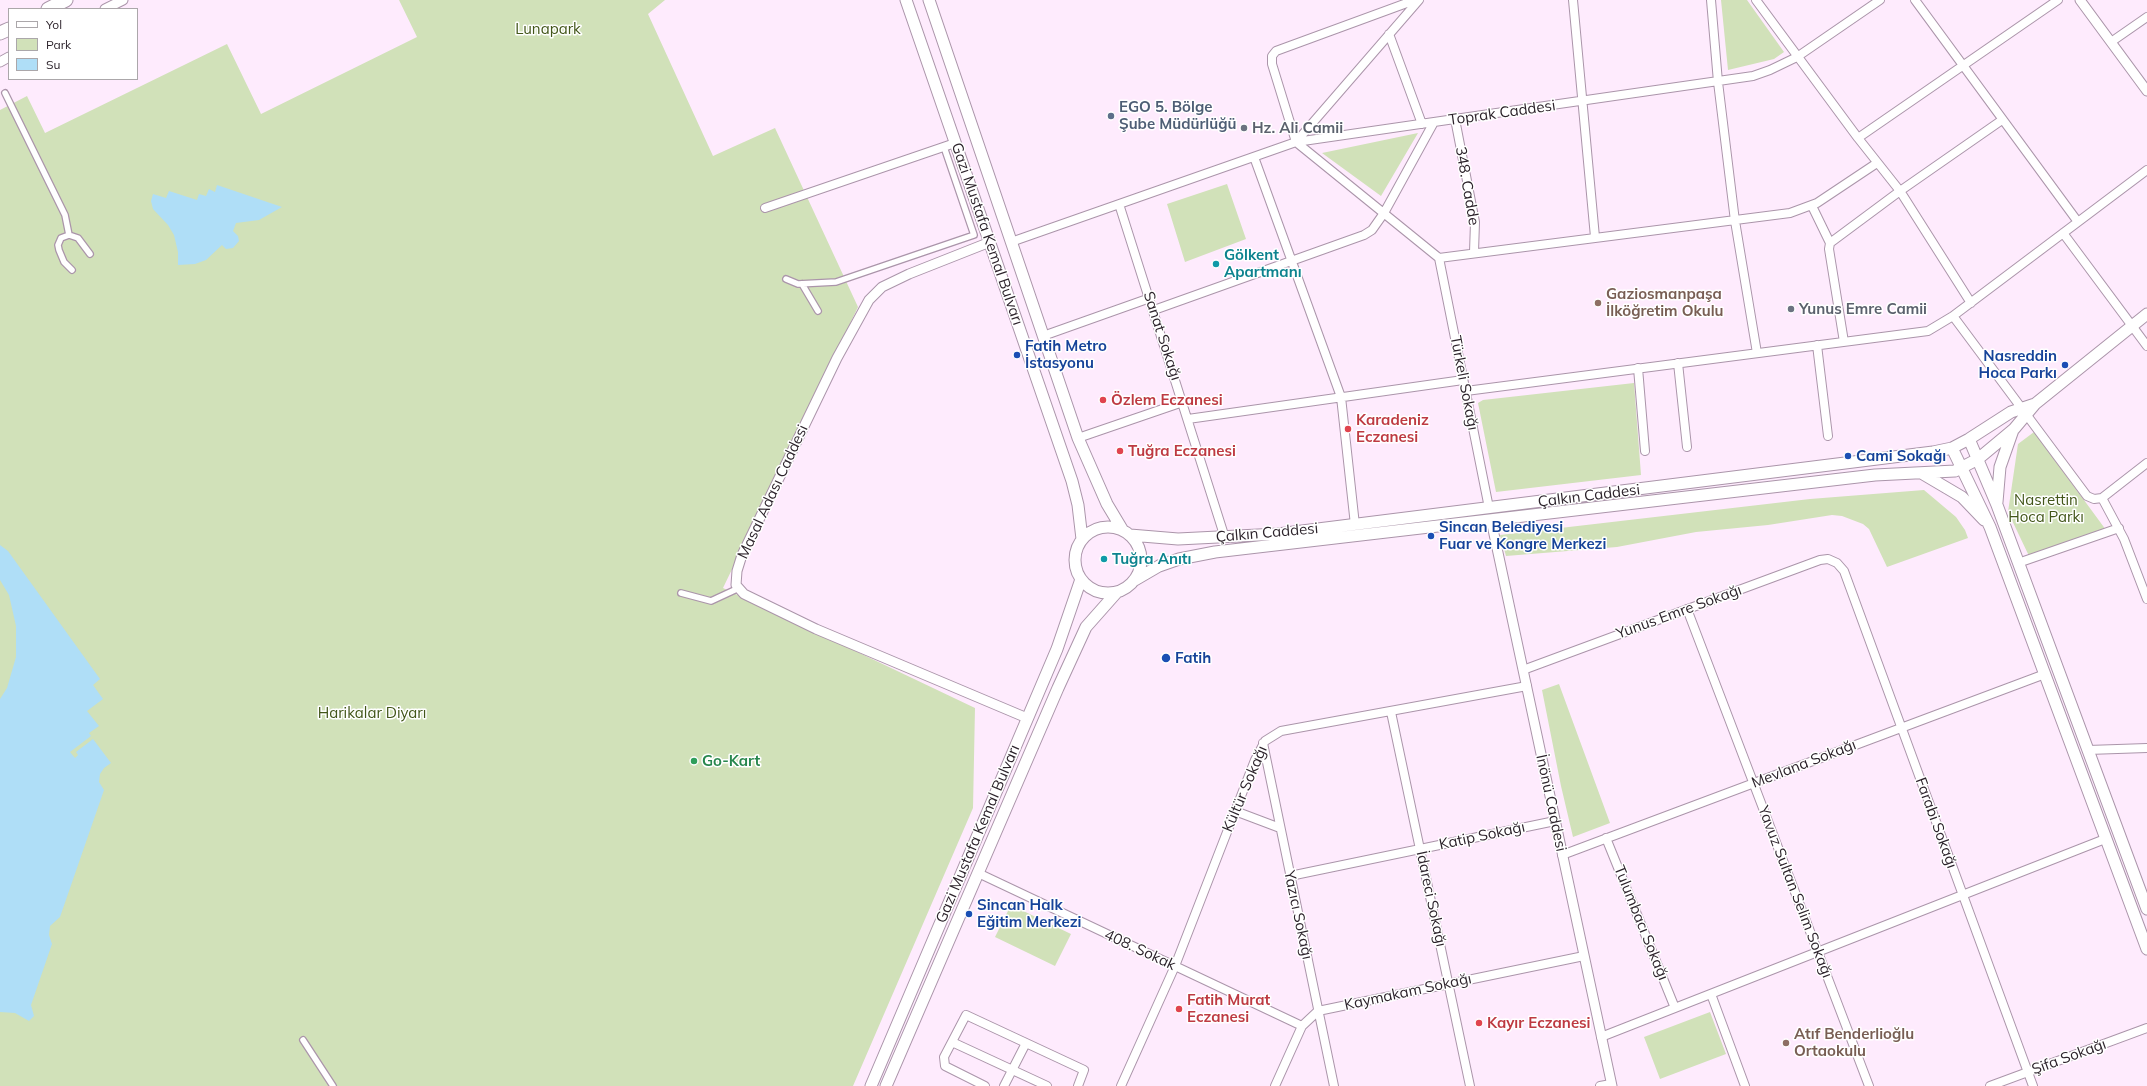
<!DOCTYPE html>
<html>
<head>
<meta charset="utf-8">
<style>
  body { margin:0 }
  #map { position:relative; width:2147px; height:1086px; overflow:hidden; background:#feebfd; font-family:Mulish,sans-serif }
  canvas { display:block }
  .legend { position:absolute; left:8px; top:8px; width:130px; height:72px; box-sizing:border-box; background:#fff; border:1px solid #aba7aa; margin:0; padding:5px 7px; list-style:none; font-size:12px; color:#2c232b }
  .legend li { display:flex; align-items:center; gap:8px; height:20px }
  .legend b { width:20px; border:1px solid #aba7aa }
</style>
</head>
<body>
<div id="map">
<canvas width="2147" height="1086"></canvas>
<ul class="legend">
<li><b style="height:5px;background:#fff"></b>Yol</li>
<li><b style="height:11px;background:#d1e1b9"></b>Park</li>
<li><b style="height:11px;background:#afdef7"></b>Su</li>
</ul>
</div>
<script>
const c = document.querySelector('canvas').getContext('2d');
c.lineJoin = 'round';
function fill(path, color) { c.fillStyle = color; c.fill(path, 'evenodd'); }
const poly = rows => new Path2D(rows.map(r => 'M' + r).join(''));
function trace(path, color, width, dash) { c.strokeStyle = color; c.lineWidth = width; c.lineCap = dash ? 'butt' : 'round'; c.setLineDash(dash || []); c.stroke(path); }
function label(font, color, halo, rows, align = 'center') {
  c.font = font + ' Mulish,sans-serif'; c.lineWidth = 3; c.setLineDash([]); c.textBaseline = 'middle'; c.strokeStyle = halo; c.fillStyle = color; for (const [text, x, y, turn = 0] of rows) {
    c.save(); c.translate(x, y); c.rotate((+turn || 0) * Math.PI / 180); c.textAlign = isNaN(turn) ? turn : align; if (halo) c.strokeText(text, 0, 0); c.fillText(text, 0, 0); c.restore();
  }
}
fill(poly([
  [399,0,665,0,648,14,713,156,775,128,858,307,723,588,975,708,973,808,853,1086,0,1086,0,110,27,96,45,133,227,44,261,114,417,37],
  [1721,0,1747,0,1784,52,1774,59,1728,70],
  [1418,133,1381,196,1322,153],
  [1227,184,1246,239,1185,262,1167,204],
  [1634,383,1641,475,1496,492,1478,403,1483,400],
  [2034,432,2106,530,2029,556,2008,512,2018,444],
  [1924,490,1956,517,1965,530,1968,538,1887,567,1869,529,1863,524,1842,516,1832,515,1768,525,1696,532,1617,547,1506,556,1500,535,1810,499],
  [1559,684,1610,823,1573,837,1561,786,1542,690],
  [1011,905,1071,934,1055,966,995,937],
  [1710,1012,1726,1054,1660,1079,1644,1037]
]), '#d1e1b9');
fill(poly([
  [217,185,282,207,259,220,236,223,233,231,238,236,239,241,233,248,226,249,222,245,206,260,195,264,178,265,178,252,174,235,168,225,153,209,151,201,153,194,166,198,169,191,197,200,199,194,206,196,209,189,215,192],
  [0,545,8,551,100,679,93,685,103,699,87,711,99,726,89,733,91,736,70,752,75,758,78,755,76,752,93,739,111,763,104,768,100,774,99,782,104,790,60,917,50,926,49,935,52,944,31,1005,34,1016,29,1021,15,1013,0,1012,0,699,7,688,16,657,16,626,9,595,0,580]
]), '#afdef7');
const pedestrian = poly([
  [5,93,65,215,69,235],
  [72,270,64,262,59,250,58,245,61,238,69,235,78,238,90,254],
  [786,279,798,284,836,282,974,235,944,147],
  [802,284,818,311],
  [681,593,711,601,739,588],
  [303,1040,333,1086]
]);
const minor = poly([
  [1573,0,1595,237],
  [1711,0,1718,82,1735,221,1757,353],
  [1756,0,1858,138],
  [1915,0,2078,222],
  [1389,34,1422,124],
  [2111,42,2147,17],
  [1455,119,1475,222,1474,252],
  [1296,142,1439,258,1790,213,1817,203,1877,163],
  [1296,142,1272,64,1272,56,1276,51,1415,0],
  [1296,142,1419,0],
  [1254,157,1341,397,1355,525],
  [1119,204,1225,538],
  [1812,206,1830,243],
  [765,208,955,143],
  [2063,233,2147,346],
  [1011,242,1296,142,1434,122],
  [1439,258,1489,508],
  [1971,303,1900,191,1858,138,2058,0],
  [1154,310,1364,235,1372,230,1384,213,1434,122,1753,76,1770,70,1797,57,1880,0],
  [1953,316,2087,496,2094,499,2102,498,2147,463],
  [1043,336,1150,298],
  [1844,342,1829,249,1830,243,1900,191,2002,120],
  [1817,345,1828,436],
  [1678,363,1687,447],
  [1638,368,1645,451],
  [1466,391,1928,331,1953,316,2147,170],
  [1188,419,1463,380],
  [1078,438,1183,402],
  [2102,498,2124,539,2147,599],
  [2018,563,2119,528],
  [1687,609,1869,1086],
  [1523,670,1820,560,1828,559,1837,563,1844,571,2033,1086],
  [1391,712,1470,1086],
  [1263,743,1334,1086],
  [2088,750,2147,748],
  [1235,811,1280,828],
  [1606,838,1675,1008],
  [1562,855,2045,674],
  [978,873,1302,1026],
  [1290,876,1555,821],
  [1711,994,1745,1086],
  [1601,1037,2105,839],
  [952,1042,1047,1086],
  [985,1086,945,1066,944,1057,966,1015,1084,1070,1078,1086],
  [1004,1086,1026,1043],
  [1121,1086,1175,966,1255,760,1265,741,1281,731,1527,686],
  [1275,1086,1302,1026,1318,1011,1584,956],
  [1600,1086,1611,1084],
  [1990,1086,2147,1028]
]);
const tertiary = poly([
  [2080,0,2147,91],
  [105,9,123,0],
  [0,62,9,57],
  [990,242,909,274,882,287,869,300,837,358,742,555,737,571,736,585,744,594,816,629,1027,718],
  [1491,520,1612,1086]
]);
const secondary = poly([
  [906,0,1072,481,1078,505,1082,539],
  [929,0,1078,438,1107,504,1122,529],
  [1969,439,1997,505,2147,909],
  [1952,448,1990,527,2147,949],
  [1923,474,1962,497,1984,520],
  [1997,502,2000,467,2013,430],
  '1075 560a33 33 0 1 1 66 0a33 33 0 1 1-66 0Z',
  [1130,535,1178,539,1278,534,1933,452,1952,448,1969,439,2011,412,2035,404],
  [1135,580,1159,566,1179,559,1215,552,1875,475,1955,471,1978,459,2014,429,2035,404,2147,314],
  [871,1086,1057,649,1081,579],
  [886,1086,1058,688,1086,627,1117,592]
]);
const trunk = poly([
  [48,9,66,0],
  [0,33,9,29]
]);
trace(pedestrian, '#ab95aa', 8);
trace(minor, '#ab95aa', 10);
trace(tertiary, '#ab95aa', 11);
trace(secondary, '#ab95aa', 13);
trace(trunk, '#ab95aa', 15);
trace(pedestrian, '#fff', 5.5);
trace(minor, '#fff', 8);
trace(tertiary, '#fff', 9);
trace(secondary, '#fff', 11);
trace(trunk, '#fff', 13);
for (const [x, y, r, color] of [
  [1111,116,4,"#5c6f8a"],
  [1244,128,4,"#6b7280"],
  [1216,264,4,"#0f9aa8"],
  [1598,303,4,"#8d6e63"],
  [1791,309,4,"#6b7280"],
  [1017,355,4,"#1a4fb4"],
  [2065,365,4,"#1a4fb4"],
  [1103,400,4,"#e0444e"],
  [1348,429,4,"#e0444e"],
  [1120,451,4,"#e0444e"],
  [1848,456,4,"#1a4fb4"],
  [1431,536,4,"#1a4fb4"],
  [1104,559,4,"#0f9aa8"],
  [1166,658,5,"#1a4fb4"],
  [694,761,4,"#2e9e5b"],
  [969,914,4,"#1a4fb4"],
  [1179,1009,4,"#e0444e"],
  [1479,1023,4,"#e0444e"],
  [1786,1043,4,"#8d6e63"]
]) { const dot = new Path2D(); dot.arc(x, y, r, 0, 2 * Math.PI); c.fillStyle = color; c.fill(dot); trace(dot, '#fff', 1.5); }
label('15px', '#425619', '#fff', [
  ["Lunapark",548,29],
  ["Nasrettin",2046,500],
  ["Hoca Parkı",2046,517],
  ["Harikalar Diyarı",372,713]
]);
label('bold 15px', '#4e5e75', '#fff', [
  ["EGO 5. Bölge",1119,107],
  ["Şube Müdürlüğü",1119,124]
], 'left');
label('15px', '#2c232b', '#fff', [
  ["Toprak Caddesi",1502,113,-8],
  ["348. Cadde",1467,186,80],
  ["Gazi Mustafa Kemal Bulvarı",987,234,71],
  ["Sanat Sokağı",1162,336,72],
  ["Türkeli Sokağı",1464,383,79],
  ["Masal Adası Caddesi",773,492,-65],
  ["Çalkın Caddesi",1589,496,-7],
  ["Çalkın Caddesi",1267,533,-5],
  ["Yunus Emre Sokağı",1679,612,-20],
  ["Mevlana Sokağı",1804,764,-21],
  ["Kültür Sokağı",1245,789,-67],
  ["İnönü Caddesi",1551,803,78],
  ["Farabi Sokağı",1936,823,70],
  ["Gazi Mustafa Kemal Bulvarı",978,834,-67],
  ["Katip Sokağı",1482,836,-12],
  ["Yavuz Sultan Selim Sokağı",1795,892,69],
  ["İdareci Sokağı",1431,899,78],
  ["Yazıcı Sokağı",1298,915,78],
  ["Tulumbacı Sokağı",1641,923,68],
  ["408. Sokak",1140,950,25],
  ["Kaymakam Sokağı",1408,992,-12],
  ["Şifa Sokağı",2069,1057,-20]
]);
label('bold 15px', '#5b616d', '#fff', [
  ["Hz. Ali Camii",1252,128],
  ["Yunus Emre Camii",1799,309]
], 'left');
label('bold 15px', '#0d838f', '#fff', [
  ["Gölkent",1224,255],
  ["Apartmanı",1224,272],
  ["Tuğra Anıtı",1112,559]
], 'left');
label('bold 15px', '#785e54', '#fff', [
  ["Gaziosmanpaşa",1606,294],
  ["İlköğretim Okulu",1606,311],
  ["Atıf Benderlioğlu",1794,1034],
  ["Ortaokulu",1794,1051]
], 'left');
label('bold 15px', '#164399', '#fff', [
  ["Fatih Metro",1025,346],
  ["İstasyonu",1025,363],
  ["Nasreddin",2057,356,"right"],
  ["Hoca Parkı",2057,373,"right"],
  ["Cami Sokağı",1856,456],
  ["Sincan Belediyesi",1439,527],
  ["Fuar ve Kongre Merkezi",1439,544],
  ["Fatih",1175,658],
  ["Sincan Halk",977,905],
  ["Eğitim Merkezi",977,922]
], 'left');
label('bold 15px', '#be3a42', '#fff', [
  ["Özlem Eczanesi",1111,400],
  ["Karadeniz",1356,420],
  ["Eczanesi",1356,437],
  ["Tuğra Eczanesi",1128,451],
  ["Fatih Murat",1187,1000],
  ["Eczanesi",1187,1017],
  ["Kayır Eczanesi",1487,1023]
], 'left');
label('bold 15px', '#27864d', '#fff', [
  ["Go-Kart",702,761]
], 'left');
</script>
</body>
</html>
